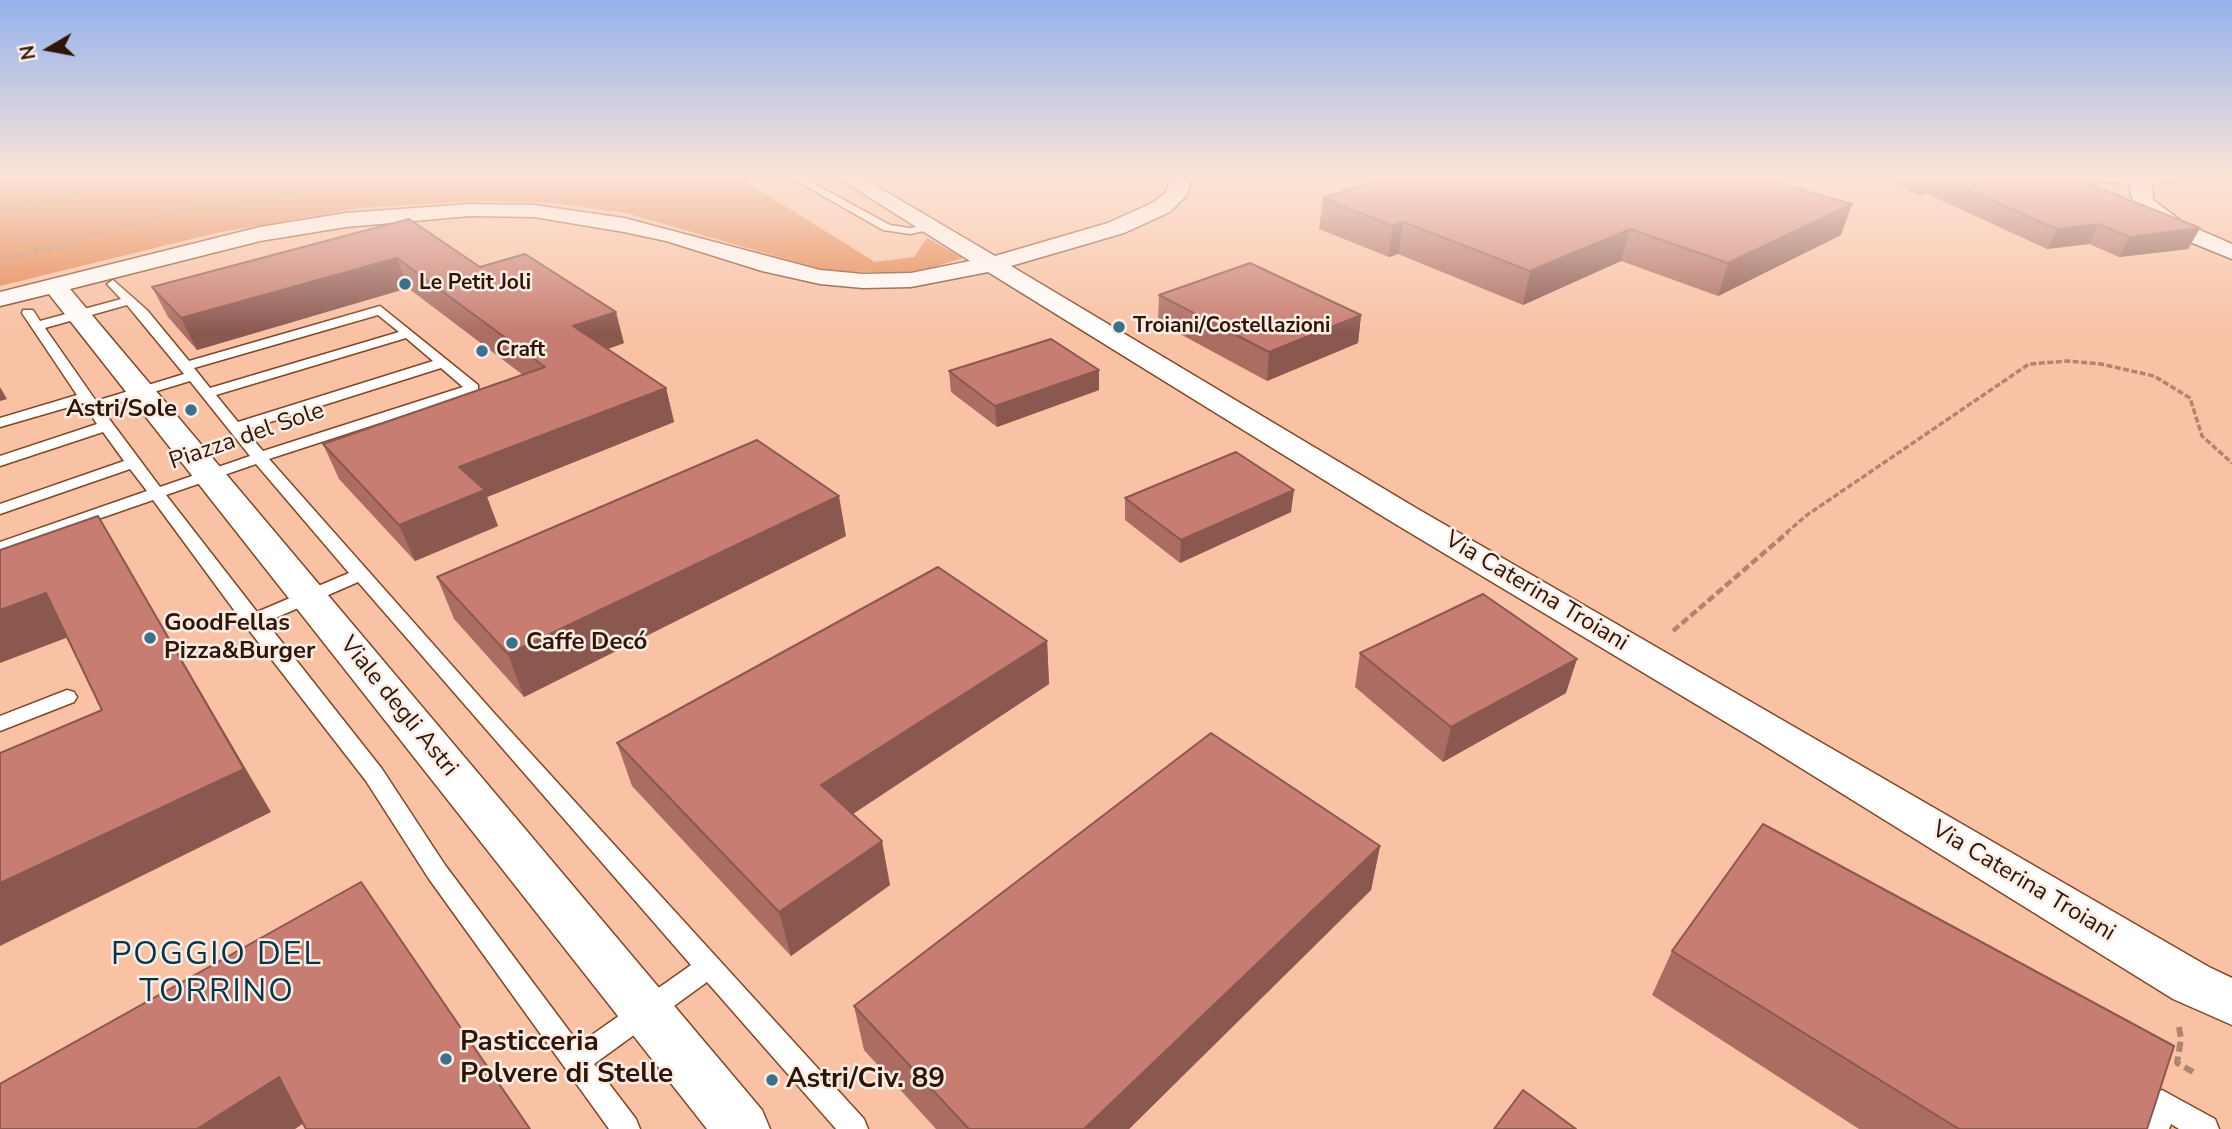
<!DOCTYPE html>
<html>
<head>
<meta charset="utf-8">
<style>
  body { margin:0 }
  #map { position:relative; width:2232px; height:1129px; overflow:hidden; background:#f9c2a5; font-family:"Nunito Sans",sans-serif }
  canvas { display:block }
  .north { position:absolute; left:14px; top:14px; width:70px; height:70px; -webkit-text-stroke:5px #fbede5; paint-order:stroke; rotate:260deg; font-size:19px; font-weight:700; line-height:28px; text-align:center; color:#2e1507 }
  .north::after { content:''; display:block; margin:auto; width:24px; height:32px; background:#2e1507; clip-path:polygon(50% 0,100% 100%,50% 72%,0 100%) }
</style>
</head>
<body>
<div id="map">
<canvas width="2232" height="1129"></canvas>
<div class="north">N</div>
</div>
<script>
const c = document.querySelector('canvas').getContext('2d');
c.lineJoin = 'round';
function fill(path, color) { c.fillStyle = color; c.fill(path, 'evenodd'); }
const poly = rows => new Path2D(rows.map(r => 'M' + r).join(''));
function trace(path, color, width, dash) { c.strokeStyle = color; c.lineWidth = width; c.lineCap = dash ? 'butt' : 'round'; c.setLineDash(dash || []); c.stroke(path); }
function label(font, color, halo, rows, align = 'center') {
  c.font = font + ' "Nunito Sans",sans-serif'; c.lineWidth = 5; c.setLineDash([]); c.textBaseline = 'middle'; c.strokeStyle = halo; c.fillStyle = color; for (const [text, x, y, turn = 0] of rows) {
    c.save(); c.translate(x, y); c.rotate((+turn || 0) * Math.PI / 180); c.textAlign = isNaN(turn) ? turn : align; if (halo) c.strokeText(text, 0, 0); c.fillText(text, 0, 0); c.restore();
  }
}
fill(poly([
  [0,175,735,175,875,262,914,257,927,238,963,258,914,273,827,271,626,213,551,203,476,201,361,208,216,233,0,286]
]), '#e2824b');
const lane = poly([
  [786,175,798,175,890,225,910,228,932,225,938,228,910,234,883,230,786,175],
  [113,280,147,310,189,361,380,306,478,385,478,391,269,459,494,713,864,1119,868,1129,836,1129,707,982,594,1064,636,1119,640,1129,609,1129,429,879,366,781,245,625,153,500,0,553,0,542,147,491,130,469,0,514,0,504,124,461,103,432,0,466,0,456,97,424,83,403,0,427,0,418,77,395,22,313,23,310,33,310,40,321,121,299,107,284,113,280],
  [127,305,184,374,96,401,45,328,127,305],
  [378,315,399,332,210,388,194,368,378,315],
  [406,338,433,361,238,422,216,395,406,338],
  [441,368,463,387,263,451,245,430,441,368],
  [190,381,250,456,160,487,101,408,190,381],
  [256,464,349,573,257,612,166,495,256,464],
  [358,582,691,965,579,1044,445,865,382,769,266,622,358,582],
  [67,690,74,692,77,697,74,702,0,731,0,716,67,690],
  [2162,1090,2215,1119,2219,1129,2179,1129,2171,1124,2169,1129,2141,1129,2152,1094,2162,1090]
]);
const street = poly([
  [834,175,858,175,995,256,1108,223,1154,202,1166,192,1172,175,1192,175,1187,195,1170,212,1124,233,1011,266,1416,508,2209,967,2232,978,2232,1025,2173,999,1759,742,1392,522,988,272,911,287,863,288,820,284,762,271,666,241,624,232,534,217,470,216,346,227,260,241,70,289,762,1110,770,1129,707,1129,49,294,0,306,0,292,260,227,346,213,470,204,534,205,624,218,820,270,863,274,911,273,970,261,834,175],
  [2081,175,2185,175,2182,179,2152,184,2153,200,2184,223,2232,244,2232,259,2168,233,2135,208,2130,191,2131,184,2091,181,2084,179,2081,175]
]);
trace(lane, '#814623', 3);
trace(street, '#814623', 3);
trace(poly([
  [50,175,127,182,205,175],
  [0,210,122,183],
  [27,252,186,210,396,175],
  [0,259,79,245]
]), '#b1846d', 2.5, [4.5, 2.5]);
trace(poly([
  [1786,533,1807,515,2029,364,2068,361,2101,364,2154,376,2190,398,2202,436,2232,463]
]), '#b1846d', 3.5, [6, 2.5]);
trace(poly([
  [1673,631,1788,532]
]), '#b1846d', 4.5, [8, 3.5]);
trace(poly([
  [2179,1027,2181,1039,2177,1063,2193,1072]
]), '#b1846d', 6, [10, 5]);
fill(lane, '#fff');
fill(street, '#fff');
fill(poly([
  [1878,175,2104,175,2099,184,2092,186,2200,228,2188,249,2119,257,2089,244,2047,249,1925,193,1920,196],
  [1323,198,1841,235,1718,296,1621,261,1523,305,1398,254,1389,257,1319,229],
  [409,219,480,267,624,343,608,349,666,388,674,422,487,497,498,526,415,561,339,479,323,444,523,375,408,288,197,350,168,317,152,287],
  [1159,295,1361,315,1358,343,1267,381,1158,322],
  [949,371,1099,390,997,427,951,392],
  [1125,498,1291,512,1180,563,1125,520],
  [846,536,524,697,454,619,437,577],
  [1047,641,1049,684,853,814,890,885,791,956,632,786,617,743],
  [1360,653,1566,693,1443,762,1355,687],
  [1380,846,1371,890,1129,1129,936,1129,864,1050,854,1006],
  [1672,951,2147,1129,1859,1129,1652,995]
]), '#ab6c62');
fill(poly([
  [1932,175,1925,193,1920,196,1928,176],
  [2064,175,2104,175,2099,184,2055,193],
  [1852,204,1841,235,1718,296,1728,263],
  [1403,222,1398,254,1389,257,1393,226],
  [2099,224,2089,244,2047,249,2057,229],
  [2200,228,2188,249,2119,257,2129,237],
  [1630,229,1621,261,1523,305,1530,271],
  [397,258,408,288,197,350,181,318],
  [616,312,624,343,583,358,573,326],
  [1361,315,1358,343,1267,381,1269,352],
  [1099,370,1099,390,997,427,995,406],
  [0,387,7,399,0,401],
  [666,388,674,422,487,497,498,526,415,561,399,525,459,467],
  [1294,490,1291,512,1180,563,1181,540],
  [839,496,846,536,524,697,508,654],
  [98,516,271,812,0,946,0,883,244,769],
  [46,593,74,635,0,663,0,610],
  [1047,641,1049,684,830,829,821,785],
  [1577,659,1566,693,1443,762,1451,727],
  [882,841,890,885,791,956,779,912],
  [1380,846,1371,890,1129,1129,1084,1129],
  [279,1077,310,1119,295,1129,197,1129]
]), '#8b5850');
const building = poly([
  [1393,175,1751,175,1852,204,1728,263,1630,229,1530,271,1403,222,1393,226,1323,198,1393,175],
  [1934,175,2066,175,2200,228,2129,237,2099,224,2057,229,1934,175],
  [409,219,480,267,525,254,616,312,573,326,666,388,459,467,485,490,399,525,323,444,545,367,397,258,181,318,152,287,409,219],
  [1250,263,1361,315,1269,352,1159,295,1250,263],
  [1051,339,1099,370,995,406,949,371,1051,339],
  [757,440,839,496,508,654,437,577,757,440],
  [1236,452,1294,490,1181,540,1125,498,1236,452],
  [98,516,244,769,0,883,0,753,102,710,46,593,0,610,0,550,98,516],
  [938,567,1047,641,821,785,882,841,779,912,617,743,938,567],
  [1483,594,1577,659,1451,727,1360,653,1483,594],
  [1211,733,1380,846,1084,1129,969,1129,854,1006,1211,733],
  [1763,824,2174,1046,2147,1129,1959,1129,1672,951,1763,824],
  [361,882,530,1129,306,1129,279,1077,197,1129,0,1129,0,1084,361,882],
  [1523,1090,1576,1129,1494,1129,1523,1090]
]);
fill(building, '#c77d72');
trace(building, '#8b5850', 2);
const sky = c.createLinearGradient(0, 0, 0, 333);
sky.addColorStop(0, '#94b2ed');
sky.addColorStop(0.53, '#fce4d6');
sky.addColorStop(1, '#fce4d600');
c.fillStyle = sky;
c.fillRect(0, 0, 2232, 333);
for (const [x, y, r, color] of [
  [405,284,7,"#39728b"],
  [1119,327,7,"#39728b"],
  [482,351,7,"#39728b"],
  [191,410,7,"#39728b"],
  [150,638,7,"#39728b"],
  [512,643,7,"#39728b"],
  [446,1059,7,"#39728b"],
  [772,1080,7,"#39728b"]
]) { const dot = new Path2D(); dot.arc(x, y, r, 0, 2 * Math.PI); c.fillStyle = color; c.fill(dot); trace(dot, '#fbede5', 2.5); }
label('bold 21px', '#2e1507', '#fbede5', [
  ["Le Petit Joli",419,284],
  ["Troiani/Costellazioni",1133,327],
  ["Craft",496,351]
], 'left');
label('bold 24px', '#2e1507', '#fbede5', [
  ["Astri/Sole",177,410,"right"],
  ["GoodFellas",164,624],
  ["Pizza&Burger",164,652],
  ["Caffe Decó",526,643]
], 'left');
label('24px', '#2e1507', '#fbede5', [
  ["Piazza del Sole",247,437,-19],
  ["Via Caterina Troiani",1536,592,31],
  ["Viale degli Astri",398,707,51],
  ["Via Caterina Troiani",2023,882,31]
]);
label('bold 28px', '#2e1507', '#fbede5', [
  ["Pasticceria",460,1043],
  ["Polvere di Stelle",460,1075],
  ["Astri/Civ. 89",786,1080]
], 'left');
c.letterSpacing = '2px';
label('32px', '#023648', '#fbede5', [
  ["POGGIO DEL",217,956],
  ["TORRINO",217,993]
]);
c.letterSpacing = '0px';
</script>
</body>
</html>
